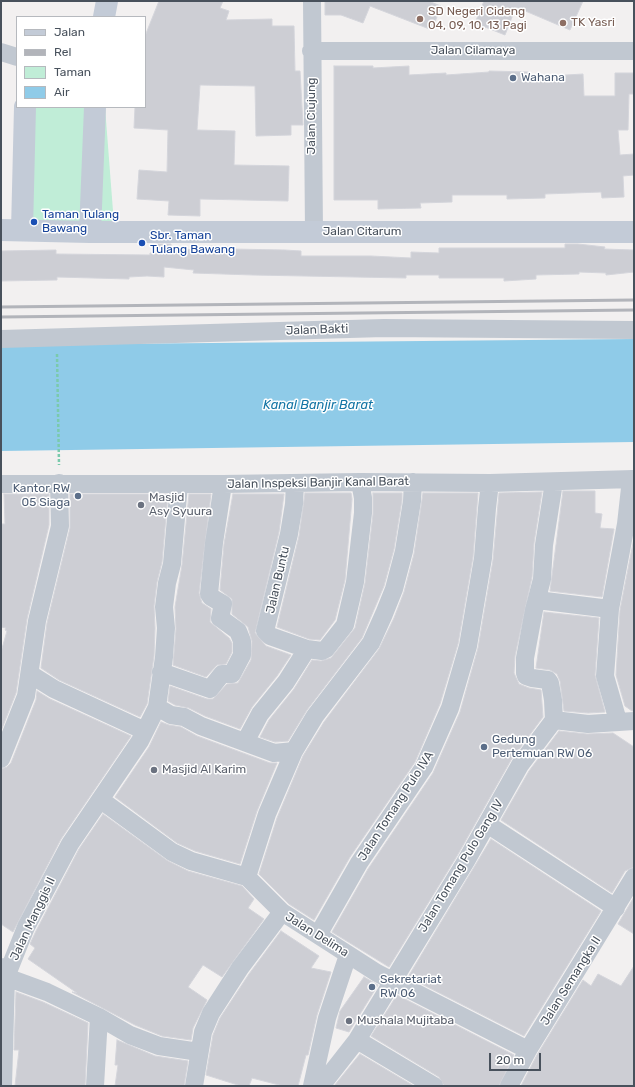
<!DOCTYPE html>
<html>
<head>
<meta charset="utf-8">
<style>
  body { margin:0 }
  #map { position:relative; width:635px; height:1087px; overflow:hidden; background:#f2f0f0; font-family:Rubik,sans-serif }
  canvas { display:block }
  .frame { position:absolute; inset:0; border:2px solid #48515c; pointer-events:none }
  .legend { position:absolute; left:16px; top:16px; width:130px; height:92px; box-sizing:border-box; background:#fff; border:1px solid #b6b9be; margin:0; padding:5px 7px; list-style:none; font-size:12px; color:#48515c }
  .legend li { display:flex; align-items:center; gap:8px; height:20px }
  .legend b { width:20px; border:1px solid #b6b9be }
  .scale { position:absolute; left:489px; top:1053px; width:52px; height:18px; box-sizing:border-box; border:2px solid #48515c; border-top:0; padding-left:5px; font-size:12px; line-height:14px; white-space:nowrap; color:#48515c; -webkit-text-stroke:3px #fff; paint-order:stroke }
</style>
</head>
<body>
<div id="map">
<canvas width="635" height="1087"></canvas>
<div class="frame"></div>
<ul class="legend">
<li><b style="height:5px;background:#c3cbd7"></b>Jalan</li>
<li><b style="height:5px;background:#b2b4ba"></b>Rel</li>
<li><b style="height:11px;background:#c0edd7"></b>Taman</li>
<li><b style="height:11px;background:#8fcbe8"></b>Air</li>
</ul>
<div class="scale">20 m</div>
</div>
<script>
const c = document.querySelector('canvas').getContext('2d');
c.lineJoin = 'round';
function fill(path, color) { c.fillStyle = color; c.fill(path, 'evenodd'); }
const poly = rows => new Path2D(rows.map(r => 'M' + r).join(''));
function trace(path, color, width, dash) { c.strokeStyle = color; c.lineWidth = width; c.lineCap = dash ? 'butt' : 'round'; c.setLineDash(dash || []); c.stroke(path); }
function label(font, color, halo, rows, align = 'center') {
  c.font = font + ' Rubik,sans-serif'; c.lineWidth = 3; c.setLineDash([]); c.textBaseline = 'middle'; c.strokeStyle = halo; c.fillStyle = color; for (const [text, x, y, turn = 0] of rows) {
    c.save(); c.translate(x, y); c.rotate((+turn || 0) * Math.PI / 180); c.textAlign = isNaN(turn) ? turn : align; if (halo) c.strokeText(text, 0, 0); c.fillText(text, 0, 0); c.restore();
  }
}
fill(poly([
  [22,107,105,107,114,224,24,226]
]), '#c0edd7');
fill(poly([
  [634,339,634,442,1,451,1,345]
]), '#8fcbe8');
const building = poly([
  [159,1,223,1,220,8,229,11,226,20,272,19,272,26,294,26,295,71,300,71,303,125,291,125,291,135,256,136,255,86,200,85,197,130,235,131,234,165,289,166,288,201,200,199,200,216,168,215,169,201,137,199,139,170,167,172,168,130,134,128,135,107,145,107,145,36,159,1],
  [325,1,428,1,441,6,432,30,370,6,363,23,341,15,325,15,325,1],
  [484,1,583,1,570,30,516,7,505,35,475,23,484,1],
  [334,66,373,66,373,68,409,66,409,75,446,73,446,75,489,72,489,71,529,72,529,75,550,76,583,74,584,96,615,96,615,73,634,73,634,94,629,94,628,130,618,130,620,155,634,154,634,175,623,176,624,197,602,198,601,192,545,194,545,198,507,199,507,195,452,195,452,202,420,203,421,208,378,209,378,200,334,200,334,66],
  [156,244,171,244,171,248,209,251,209,246,231,247,231,249,285,250,301,251,301,256,371,256,411,258,411,252,439,253,439,248,565,248,565,244,578,244,605,247,604,249,634,250,634,272,606,275,606,273,579,272,579,274,536,275,536,279,504,281,504,278,439,278,439,275,406,275,406,278,253,275,193,273,194,270,164,267,164,277,147,276,129,277,129,279,57,277,57,280,1,281,1,251,56,250,56,254,150,255,150,253,156,253,156,244],
  [563,491,595,491,595,513,602,514,600,528,614,529,602,597,550,591,563,491],
  [542,492,534,543,532,577,515,656,514,673,519,684,529,688,541,690,543,717,511,760,457,856,389,967,332,932,368,869,433,773,460,712,478,648,493,560,499,493,542,492],
  [305,493,351,493,352,499,345,580,335,620,320,640,309,639,277,627,299,536,305,493],
  [373,493,402,493,402,500,394,549,384,586,362,638,307,710,288,741,275,742,260,737,269,720,294,689,312,660,321,661,331,658,355,628,365,583,373,514,373,493],
  [423,493,478,493,473,557,458,644,440,704,415,762,350,857,314,920,289,904,259,874,277,818,303,756,324,722,379,649,394,618,404,592,414,554,423,493],
  [4,494,49,494,49,525,27,619,16,693,1,731,1,652,7,631,5,630,6,628,1,627,1,524,5,524,4,494],
  [70,494,168,494,162,562,157,582,154,606,155,628,154,656,147,704,140,717,59,680,41,668,47,623,70,528,70,494],
  [189,494,211,494,199,593,202,603,211,609,210,622,229,638,232,643,232,652,226,664,217,665,206,677,173,665,176,629,175,607,182,565,189,494],
  [233,494,284,494,279,532,255,633,266,646,291,655,277,676,252,707,240,729,205,716,189,708,175,705,168,701,170,686,207,699,213,699,227,684,238,683,251,660,252,641,248,627,232,614,232,599,220,590,224,544,233,494],
  [634,538,634,711,632,711,625,706,616,675,620,610,634,538],
  [544,612,599,618,595,675,605,712,588,713,564,711,560,681,557,674,550,670,536,668,544,612],
  [37,691,50,699,131,736,61,839,13,932,1,924,1,769,7,767,11,763,36,700,37,691],
  [161,722,169,725,181,727,197,736,270,763,277,763,257,811,240,864,195,851,177,843,115,797,149,747,161,722],
  [559,731,587,734,613,733,634,747,634,867,625,871,612,893,501,820,529,771,559,731],
  [103,814,168,861,188,871,242,886,254,899,248,908,264,919,222,977,203,965,188,987,207,1000,193,1028,191,1040,162,1036,135,1025,72,992,77,993,28,959,35,948,30,944,36,931,79,849,103,814],
  [491,839,601,911,524,1036,408,977,491,839],
  [634,897,634,934,618,924,634,897],
  [281,931,319,956,311,968,331,972,317,1015,308,1055,306,1055,298,1086,283,1086,252,1078,249,1086,241,1086,206,1075,213,1035,220,1018,249,974,281,931],
  [634,966,634,1086,521,1086,537,1055,583,980,591,986,598,974,621,986,634,966],
  [364,977,378,985,349,1032,336,1028,340,1011,364,977],
  [16,992,43,1002,88,1023,85,1086,15,1086,19,1050,14,1050,16,992],
  [397,995,514,1055,499,1086,444,1086,439,1077,371,1036,397,995],
  [117,1040,155,1056,188,1061,184,1086,115,1086,118,1065,115,1065,117,1040],
  [360,1054,414,1086,334,1086,360,1054]
]);
fill(building, '#cdced4');
trace(building, '#d4d5db', 1);
trace(poly([
  [57,354,59,465]
]), '#7acaac', 2.5, [3, 2]);
trace(poly([
  [312,1,314,232],
  [311,51,634,51],
  [1,52,17,57],
  [1,339,384,328,634,330],
  [295,483,294,504,289,534,265,631,270,636,307,649,322,651,326,649,345,625,355,582,363,513,363,498,360,482],
  [1,484,223,484,360,482,490,483,634,479],
  [537,600,610,609],
  [161,672,210,689,222,674,232,674,242,655,242,641,238,631,220,618,223,604,211,597,209,594,214,543,223,484],
  [30,674,54,689,145,731],
  [157,707,171,715,184,717,201,726,274,753,294,751],
  [554,720,553,700,550,683,548,680,532,678,526,676,525,673,525,658,534,610,542,579,544,545,554,482],
  [554,720,588,724,634,721],
  [618,721,605,676,610,609,626,524,631,479],
  [245,742,260,714,286,682,307,649],
  [1,759,26,696,37,621,60,526,59,483],
  [101,800,172,852,191,861,247,877,282,912],
  [487,824,616,908],
  [247,877,267,814,294,751,315,716,371,643,384,614,394,589,404,551,412,501,413,482],
  [318,935,359,863,424,767,450,708,468,646,483,558,487,508,490,483],
  [6,977,26,927,70,844,140,741,157,707,164,657,166,628,164,607,167,583,172,564,179,484],
  [6,977,47,992,99,1017,130,1035,159,1046,199,1052],
  [357,1040,434,1086],
  [3,1086,6,977,4,967],
  [95,1086,99,1017],
  [194,1086,203,1032,211,1013,240,968,282,912,377,973,528,1050],
  [312,1086,327,1018,348,955],
  [321,1086,357,1040,466,861,520,765,554,720],
  [509,1086,528,1050,634,877]
]), '#c1c8d1', 18);
trace(poly([
  [104,17,107,1],
  [1,230,90,232,634,232],
  [22,230,25,107],
  [90,232,95,107]
]), '#c3cbd7', 22);
trace(poly([
  [1,307,634,300],
  [1,317,634,310]
]), '#b2b4ba', 3);
for (const [x, y, r, color] of [
  [420,19,4,"#8d6e63"],
  [563,23,4,"#8d6e63"],
  [513,78,4,"#5c6f8a"],
  [34,222,4,"#1a4fb4"],
  [142,243,4,"#1a4fb4"],
  [78,496,4,"#5c6f8a"],
  [141,505,4,"#6b7280"],
  [484,747,4,"#5c6f8a"],
  [154,770,4,"#6b7280"],
  [372,987,4,"#5c6f8a"],
  [349,1021,4,"#6b7280"]
]) { const dot = new Path2D(); dot.arc(x, y, r, 0, 2 * Math.PI); c.fillStyle = color; c.fill(dot); trace(dot, '#fff', 1.5); }
label('12px', '#785e54', '#fff', [
  ["SD Negeri Cideng",428,12],
  ["04, 09, 10, 13 Pagi",428,26],
  ["TK Yasri",571,23]
], 'left');
label('12px', '#48515c', '#fff', [
  ["Jalan Cilamaya",473,51],
  ["Jalan Ciujung",312,116,-90],
  ["Jalan Citarum",362,232],
  ["Jalan Bakti",317,330,-2],
  ["Jalan Inspeksi Banjir Kanal Barat",318,483,-1],
  ["Jalan Buntu",278,580,-77],
  ["Jalan Tomang Pulo IVA",396,806,-57],
  ["Jalan Tomang Pulo Gang IV",461,866,-59],
  ["Jalan Manggis II",33,919,-65],
  ["Jalan Delima",317,935,32],
  ["Jalan Semangka II",571,981,-58]
]);
label('12px', '#4e5e75', '#fff', [
  ["Wahana",521,78],
  ["Kantor RW",70,489,"right"],
  ["05 Siaga",70,503,"right"],
  ["Gedung",492,740],
  ["Pertemuan RW 06",492,754],
  ["Sekretariat",380,980],
  ["RW 06",380,994]
], 'left');
label('12px', '#164399', '#fff', [
  ["Taman Tulang",42,215],
  ["Bawang",42,229],
  ["Sbr. Taman",150,236],
  ["Tulang Bawang",150,250]
], 'left');
label('12px', '#5b616d', '#fff', [
  ["Masjid",149,498],
  ["Asy Syuura",149,512],
  ["Masjid Al Karim",162,770],
  ["Mushala Mujitaba",357,1021]
], 'left');
label('italic 13px', '#1375a5', '#fff', [
  ["Kanal Banjir Barat",318,405]
]);
</script>
</body>
</html>
